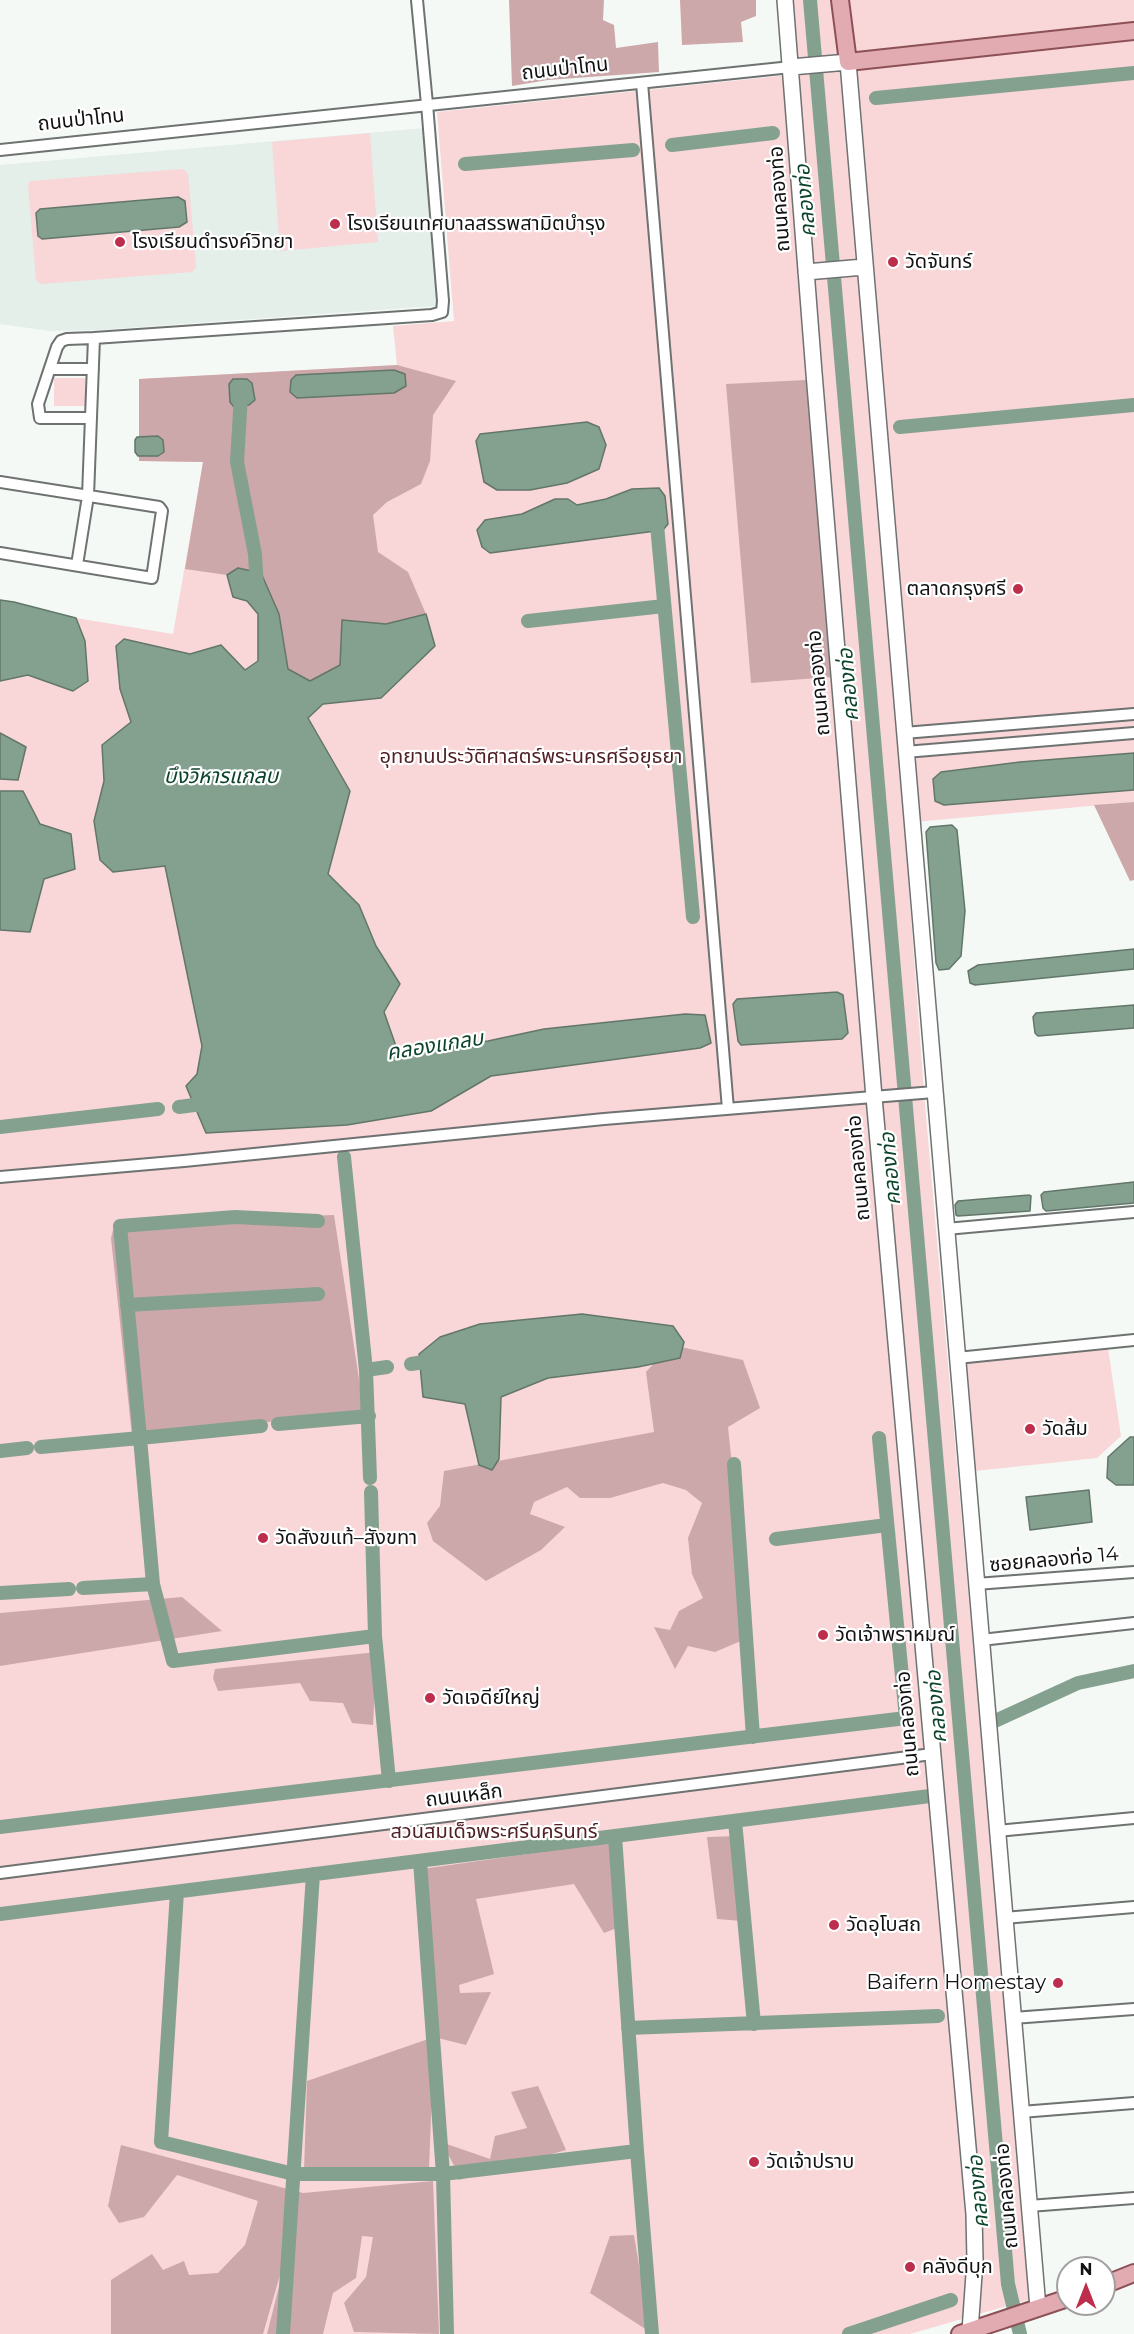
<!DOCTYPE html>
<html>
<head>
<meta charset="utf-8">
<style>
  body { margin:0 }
  #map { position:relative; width:1134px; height:2334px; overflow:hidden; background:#f5f9f6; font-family:Montserrat,sans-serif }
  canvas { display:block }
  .north { position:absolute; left:1056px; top:2256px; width:60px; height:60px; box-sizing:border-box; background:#fff; border:2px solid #a0a0a0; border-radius:50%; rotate:0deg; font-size:16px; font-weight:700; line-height:24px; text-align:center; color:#111211 }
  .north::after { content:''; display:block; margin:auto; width:21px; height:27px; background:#bd2d4c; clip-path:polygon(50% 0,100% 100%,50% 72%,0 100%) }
</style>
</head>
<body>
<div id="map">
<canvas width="1134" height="2334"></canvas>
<div class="north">N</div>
</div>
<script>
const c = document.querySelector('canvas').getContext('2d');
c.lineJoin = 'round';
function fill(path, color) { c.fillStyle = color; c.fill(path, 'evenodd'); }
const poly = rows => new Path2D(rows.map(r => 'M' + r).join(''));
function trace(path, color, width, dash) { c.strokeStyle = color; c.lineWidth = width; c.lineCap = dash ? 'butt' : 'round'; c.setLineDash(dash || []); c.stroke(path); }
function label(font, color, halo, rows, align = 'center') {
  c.font = font + ' Montserrat,"Noto Sans Thai",sans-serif'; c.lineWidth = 4.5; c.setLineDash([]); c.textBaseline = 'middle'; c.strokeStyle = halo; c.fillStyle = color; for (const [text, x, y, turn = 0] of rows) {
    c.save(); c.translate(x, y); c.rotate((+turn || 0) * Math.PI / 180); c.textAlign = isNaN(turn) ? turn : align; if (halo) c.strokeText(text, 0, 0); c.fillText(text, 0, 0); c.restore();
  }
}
fill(poly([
  [424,128,438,301,435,306,97,330,50,331,0,324,0,165]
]), '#e3efe8');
fill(poly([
  [792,0,1134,0,1134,802,904,823,925,1105,1031,2299,910,2334,0,2334,0,600,14,602,76,618,173,634,203,462,139,461,139,379,397,365,393,326,454,321,437,112,798,74],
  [370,133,378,242,280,251,272,142],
  [182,169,188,173,196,267,192,272,40,284,36,280,28,184,30,181],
  [54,378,85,378,85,406,54,406],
  [1108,1348,1121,1436,1097,1458,975,1471,965,1362]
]), '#f9d6d8');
fill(poly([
  [509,0,604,0,603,20,614,25,616,48,658,42,659,72,548,80,512,86],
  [680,0,756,0,756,16,741,22,743,42,682,45],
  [397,365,456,381,433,415,430,461,421,484,387,502,373,515,378,552,408,572,426,614,386,624,343,620,340,665,310,681,288,669,279,614,238,568,227,575,185,569,203,462,139,461,139,456,158,456,164,451,163,440,158,436,139,437,139,379],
  [806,380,831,677,751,683,726,384],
  [1134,802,1134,880,1130,881,1094,805],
  [334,1215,364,1412,132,1436,111,1238,114,1226,119,1222],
  [671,1345,743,1360,760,1408,728,1427,750,1637,715,1652,688,1646,675,1669,654,1627,670,1630,679,1611,703,1598,692,1574,688,1538,702,1503,686,1490,663,1483,610,1498,580,1498,567,1487,534,1502,530,1514,565,1527,541,1550,486,1581,433,1541,427,1523,440,1506,444,1471,654,1432,646,1372],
  [182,1597,222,1631,0,1666,0,1613],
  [377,1652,373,1725,352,1723,343,1703,310,1701,300,1683,218,1691,213,1678,215,1669],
  [739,1836,742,1921,717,1919,707,1837],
  [612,1842,622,1926,604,1933,574,1884,476,1899,494,1974,459,1985,460,1993,491,1992,466,2045,430,2036,415,1870],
  [434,2037,429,2169,304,2171,307,2081],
  [538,2086,566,2150,459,2180,455,2167,441,2142,490,2159,495,2136,527,2128,511,2092],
  [121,2145,303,2193,433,2181,439,2334,354,2332,344,2303,366,2277,373,2237,362,2236,356,2278,333,2293,323,2334,267,2334,295,2223,263,2334,111,2334,111,2280,152,2254,163,2270,184,2261,189,2275,218,2273,245,2245,258,2201,177,2175,144,2217,119,2223,108,2206],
  [634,2235,650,2332,590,2293,610,2236]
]), '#cca8aa');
const water = poly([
  [178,197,185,201,187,222,179,227,42,239,38,236,36,213,40,209,178,197],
  [394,370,405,374,406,386,394,393,297,398,290,392,291,380,296,375,394,370],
  [233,379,247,379,252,383,255,400,249,405,234,407,230,402,229,384,233,379],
  [587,422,599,427,606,445,599,469,567,483,530,490,497,490,484,482,476,441,480,434,587,422],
  [158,436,163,440,164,452,158,456,138,456,135,452,135,440,137,437,158,436],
  [659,488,665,496,668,524,663,530,490,553,482,547,477,530,485,520,522,514,555,499,568,499,577,505,606,499,632,489,659,488],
  [238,568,261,573,279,614,288,669,310,681,340,665,342,620,386,624,426,614,435,646,381,698,323,704,308,718,350,791,328,874,359,905,376,946,400,984,384,1012,397,1049,488,1041,544,1029,685,1014,705,1015,711,1043,700,1048,491,1076,431,1111,347,1125,206,1133,186,1086,197,1074,202,1046,165,866,113,872,100,860,94,821,104,781,102,745,131,722,120,689,116,646,124,639,190,654,221,645,245,670,258,661,258,614,247,601,233,597,227,575,238,568],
  [0,600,14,602,76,618,85,641,88,681,73,691,28,675,0,681,0,600],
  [0,733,26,747,18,780,0,779,0,733],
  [1134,753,1134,790,944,805,935,801,933,779,941,772,1020,762,1134,753],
  [0,791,23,791,40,824,71,834,75,869,44,879,30,932,0,930,0,791],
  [952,825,957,830,965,911,961,956,949,969,939,970,936,963,926,832,930,827,952,825],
  [1134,949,1134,969,975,985,970,983,968,971,978,965,1134,949],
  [837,992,843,995,848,1033,842,1039,741,1045,738,1041,733,1004,737,999,837,992],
  [1134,1005,1134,1028,1038,1036,1035,1033,1033,1017,1036,1013,1134,1005],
  [1134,1182,1134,1203,1046,1211,1043,1208,1041,1195,1044,1192,1134,1182],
  [1029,1195,1031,1196,1030,1211,958,1216,956,1215,955,1205,958,1201,1029,1195],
  [582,1314,673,1326,684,1342,680,1358,638,1367,548,1378,501,1397,499,1459,492,1470,479,1465,465,1404,423,1397,419,1354,440,1337,480,1324,582,1314],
  [1130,1437,1134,1437,1134,1485,1116,1485,1107,1478,1108,1457,1130,1437],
  [1089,1490,1092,1522,1030,1530,1026,1497,1089,1490]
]);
fill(water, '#84a18f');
trace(water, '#627669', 1.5);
trace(poly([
  [810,0,1008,2284,1020,2334],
  [876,98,1134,73],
  [672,145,773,133],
  [465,164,633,150],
  [241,395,237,462,255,554,257,588],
  [900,427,1134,405],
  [656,514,693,917],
  [528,621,664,606],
  [179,1107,209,1103],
  [0,1127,158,1109],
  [344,1157,366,1370,370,1478],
  [127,1305,318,1294],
  [411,1364,437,1360],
  [366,1370,387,1367],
  [278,1424,369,1416],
  [261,1426,140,1438,120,1226,235,1217,318,1221],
  [41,1447,140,1438,153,1584],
  [0,1451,27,1448],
  [734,1464,753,1737],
  [776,1539,887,1525],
  [83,1588,153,1584,173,1661,375,1636,371,1492],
  [0,1593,69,1589],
  [375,1636,389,1781],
  [995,1721,1078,1683,1134,1671],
  [735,1821,754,2024],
  [0,1827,906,1718,879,1438],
  [615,1836,637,2151,652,2334],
  [420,1861,443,2174,447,2334],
  [177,1892,161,2142,294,2174,443,2174,637,2151],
  [0,1914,930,1796],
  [628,2028,938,2016],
  [283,2334,313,1874],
  [849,2334,951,2300]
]), '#84a18f', 14);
const street = poly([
  [642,83,728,1109],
  [0,150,791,67],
  [50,369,93,369],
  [91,418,40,418,38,404,57,347,61,341,67,339,94,338],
  [0,482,159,507,162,511,152,578,0,553],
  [77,565,88,496,94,338,432,315,442,312,443,301,427,104,417,0],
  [904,733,1134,714],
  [905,752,1134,733],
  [0,1177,184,1161,604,1119,934,1092],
  [946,1229,1134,1212],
  [957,1358,1134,1340],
  [976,1584,1134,1572],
  [981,1640,1134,1623],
  [997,1831,1134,1818],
  [0,1873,932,1754],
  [1004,1918,1134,1907],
  [1013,2018,1134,2009],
  [1021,2112,1134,2103],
  [1029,2206,1134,2198]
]);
const secondary = poly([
  [785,0,814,373,874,1097,974,2214,975,2260,970,2331],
  [791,67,848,62,1038,2308],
  [806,272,864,267]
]);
const primary = poly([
  [840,0,848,62,1134,31],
  [1104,2285,1134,2273],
  [960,2334,1068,2298]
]);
trace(street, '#6e7270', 14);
trace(secondary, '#6e7270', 18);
trace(primary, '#8c5157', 20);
trace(street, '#fff', 10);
trace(secondary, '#fff', 15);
trace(primary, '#e2abb1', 16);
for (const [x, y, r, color] of [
  [335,224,6,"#bd2d4c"],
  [120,242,6,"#bd2d4c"],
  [893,262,6,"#bd2d4c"],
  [1018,589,6,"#bd2d4c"],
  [1030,1429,6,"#bd2d4c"],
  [263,1538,6,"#bd2d4c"],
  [823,1635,6,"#bd2d4c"],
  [430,1698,6,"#bd2d4c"],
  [834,1925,6,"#bd2d4c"],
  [1058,1983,6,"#bd2d4c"],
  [754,2162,6,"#bd2d4c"],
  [910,2267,6,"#bd2d4c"]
]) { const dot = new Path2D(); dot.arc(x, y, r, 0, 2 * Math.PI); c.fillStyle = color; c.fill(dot); trace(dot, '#fff', 2); }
label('20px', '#111211', '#fff', [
  ["ถนนป่าโทน",565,69,-6],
  ["ถนนป่าโทน",81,120,-6],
  ["ถนนคลองท่อ",780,199,-94],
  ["ถนนคลองท่อ",819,683,-95],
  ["ถนนคลองท่อ",859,1168,-95],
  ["ซอยคลองท่อ 14",1054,1560,-5],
  ["ถนนคลองท่อ",908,1724,-95],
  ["ถนนเหล็ก",464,1796,-7],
  ["ถนนคลองท่อ",1007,2196,-95]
]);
label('20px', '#111211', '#fff', [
  ["โรงเรียนเทศบาลสรรพสามิตบำรุง",347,224],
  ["โรงเรียนดำรงค์วิทยา",132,242],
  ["วัดจันทร์",905,262],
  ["ตลาดกรุงศรี",1006,589,"right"],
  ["วัดส้ม",1042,1429],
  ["วัดสังขแท้–สังขทา",275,1538],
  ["วัดเจ้าพราหมณ์",835,1635],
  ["วัดเจดีย์ใหญ่",442,1698],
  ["วัดอุโบสถ",846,1925],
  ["Baifern Homestay",1046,1983,"right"],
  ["วัดเจ้าปราบ",766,2162],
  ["คลังดีบุก",922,2267]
], 'left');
label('20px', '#502026', '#fff', [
  ["อุทยานประวัติศาสตร์พระนครศรีอยุธยา",531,757],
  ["สวนสมเด็จพระศรีนครินทร์",494,1832]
]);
label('italic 21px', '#0c442b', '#fff', [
  ["คลองท่อ",806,201,-95],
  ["คลองท่อ",849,685,-95],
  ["บึงวิหารแกลบ",221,777],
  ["คลองแกลบ",435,1046,-9],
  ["คลองท่อ",891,1169,-95],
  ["คลองท่อ",937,1707,-95],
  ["คลองท่อ",979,2192,-95]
]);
</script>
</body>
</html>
